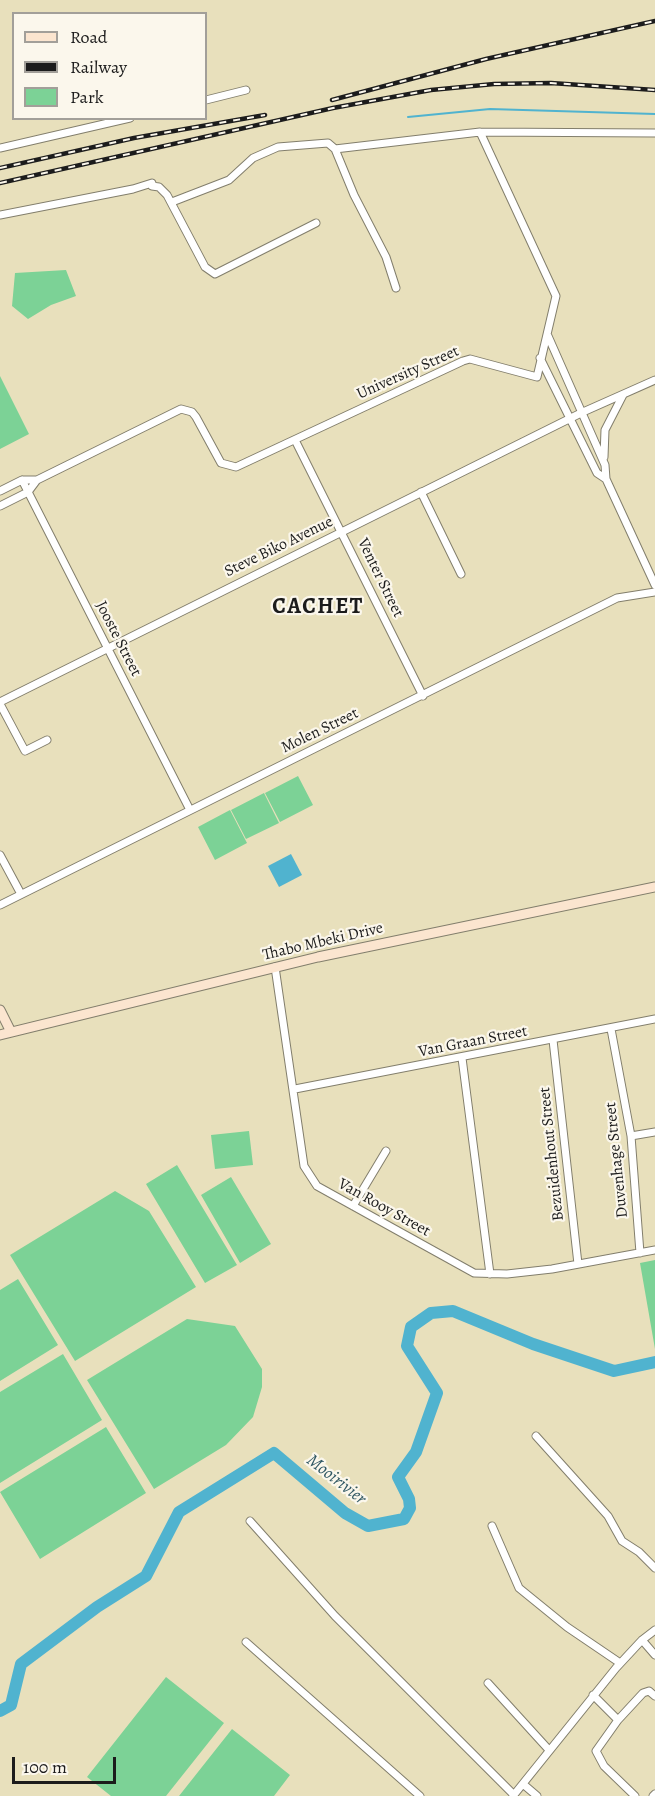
<!DOCTYPE html>
<html>
<head>
<meta charset="utf-8">
<style>
  body { margin:0 }
  #map { position:relative; width:655px; height:1796px; overflow:hidden; background:#e8e0bc; font-family:Alegreya,serif }
  canvas { display:block }
  .legend { position:absolute; left:12px; top:12px; width:195px; height:108px; box-sizing:border-box; background:#fbf7ec; border:2px solid #a29f99; margin:0; padding:8px 10px; list-style:none; font-size:18px; color:#1c1c1c }
  .legend li { display:flex; align-items:center; gap:12px; height:30px }
  .legend b { width:30px; border:2px solid #a29f99 }
  .scale { position:absolute; left:12px; top:1757px; width:104px; height:27px; box-sizing:border-box; border:3px solid #1c1c1c; border-top:0; padding-left:8px; font-size:18px; line-height:21px; white-space:nowrap; color:#1c1c1c; -webkit-text-stroke:4px #fbf7ec; paint-order:stroke }
</style>
</head>
<body>
<div id="map">
<canvas width="655" height="1796"></canvas>
<ul class="legend">
<li><b style="height:8px;background:#fbe5cf"></b>Road</li>
<li><b style="height:8px;background:#1c1c1c"></b>Railway</li>
<li><b style="height:16px;background:#7cd296"></b>Park</li>
</ul>
<div class="scale">100 m</div>
</div>
<script>
const c = document.querySelector('canvas').getContext('2d');
c.lineJoin = 'round';
function fill(path, color) { c.fillStyle = color; c.fill(path, 'evenodd'); }
const poly = rows => new Path2D(rows.map(r => 'M' + r).join(''));
function trace(path, color, width, dash) { c.strokeStyle = color; c.lineWidth = width; c.lineCap = dash ? 'butt' : 'round'; c.setLineDash(dash || []); c.stroke(path); }
function label(font, color, halo, rows, align = 'center') {
  c.font = font + ' Alegreya,serif'; c.lineWidth = 4.5; c.setLineDash([]); c.textBaseline = 'middle'; c.strokeStyle = halo; c.fillStyle = color; for (const [text, x, y, turn = 0] of rows) {
    c.save(); c.translate(x, y); c.rotate((+turn || 0) * Math.PI / 180); c.textAlign = isNaN(turn) ? turn : align; if (halo) c.strokeText(text, 0, 0); c.fillText(text, 0, 0); c.restore();
  }
}
fill(poly([
  [66,270,76,296,51,305,28,319,12,306,15,273],
  [0,376,29,434,0,449],
  [298,776,313,805,280,822,265,793],
  [264,793,279,823,246,839,231,810],
  [230,810,247,843,215,860,198,827],
  [249,1131,253,1165,215,1169,211,1135],
  [177,1165,237,1265,205,1283,146,1184],
  [231,1177,271,1244,240,1263,201,1195],
  [115,1191,149,1211,196,1287,75,1361,10,1255],
  [655,1260,655,1349,640,1263],
  [18,1279,58,1345,0,1381,0,1290],
  [187,1319,235,1326,262,1369,262,1387,253,1417,226,1445,154,1489,87,1380],
  [63,1354,102,1420,0,1483,0,1392],
  [106,1427,146,1493,40,1559,0,1492],
  [166,1677,224,1723,166,1796,111,1796,87,1777],
  [232,1729,290,1775,274,1796,179,1796]
]), '#7cd296');
fill(poly([
  [291,854,302,875,279,887,268,866]
]), '#50b3cf');
trace(poly([
  [408,117,490,109,655,114]
]), '#50b3cf', 2);
trace(poly([
  [0,1711,11,1705,21,1664,97,1607,146,1576,179,1512,274,1453,345,1513,368,1526,404,1519,410,1508,409,1499,398,1477,416,1452,437,1393,407,1346,411,1327,431,1313,453,1311,533,1344,614,1371,655,1362]
]), '#50b3cf', 12);
const street = poly([
  [206,100,246,90],
  [480,132,655,133],
  [0,148,130,118],
  [172,202,229,180,253,158,278,147,328,143,335,149,354,195,386,257,396,288],
  [0,215,133,189,152,183,152,186,159,187,167,195,205,267,215,274,316,223],
  [548,336,605,465,606,479,655,585],
  [540,358,597,473,606,479],
  [295,440,423,696],
  [604,457,605,430,623,395],
  [22,480,190,810],
  [0,491,22,480,37,480],
  [421,492,461,574],
  [0,506,28,492,37,480,181,409,192,412,196,417,221,463,236,467,463,361,470,359,537,377,556,296,480,132,335,149],
  [0,702,583,412,655,380],
  [0,704,25,751,47,740],
  [0,855,21,894],
  [0,905,617,598,655,592],
  [275,967,304,1166,317,1186,474,1273,507,1274,552,1269,655,1250],
  [611,1029,631,1136,640,1253],
  [553,1040,578,1264],
  [462,1058,490,1274],
  [295,1089,655,1019],
  [631,1136,655,1132],
  [353,1206,386,1151],
  [536,1436,608,1516,622,1541,639,1552,655,1568],
  [250,1521,335,1616,514,1795],
  [492,1526,519,1588,567,1627,620,1663],
  [642,1640,655,1655],
  [246,1642,420,1796],
  [488,1683,549,1750],
  [593,1695,618,1720],
  [523,1784,537,1796],
  [513,1796,616,1668,642,1640,655,1630],
  [635,1796,604,1766,596,1751,618,1720,643,1693,649,1691,655,1696],
  [653,1796,655,1794]
]);
const secondary = poly([
  [0,1010,11,1032],
  [0,1035,318,957,655,887]
]);
trace(street, '#827e6c', 9);
trace(secondary, '#827e6c', 11);
trace(street, '#fff', 7);
trace(secondary, '#fbe5cf', 9);
const rail = poly([
  [332,100,486,59,655,21],
  [0,168,134,138,265,115],
  [0,183,333,108,431,90,494,84,551,83,655,90]
]);
trace(rail, '#1c1c1c', 4.5);
trace(rail, '#fbf7ec', 2, [7]);
label('16px', '#1c1c1c', '#fbf7ec', [
  ["University Street",408,373,-24],
  ["Steve Biko Avenue",279,547,-26],
  ["Venter Street",380,578,64],
  ["Jooste Street",118,639,63],
  ["Molen Street",320,731,-26],
  ["Thabo Mbeki Drive",323,942,-13],
  ["Van Graan Street",473,1042,-11],
  ["Bezuidenhout Street",552,1154,-96],
  ["Duvenhage Street",617,1160,-96],
  ["Van Rooy Street",384,1208,29]
]);
label('italic 18px', '#315864', '#fbf7ec', [
  ["Mooirivier",336,1480,38]
]);
c.letterSpacing = '1.5px';
label('bold 22px', '#1c1c1c', '#fbf7ec', [
  ["CACHET",318,608]
]);
c.letterSpacing = '0px';
</script>
</body>
</html>
